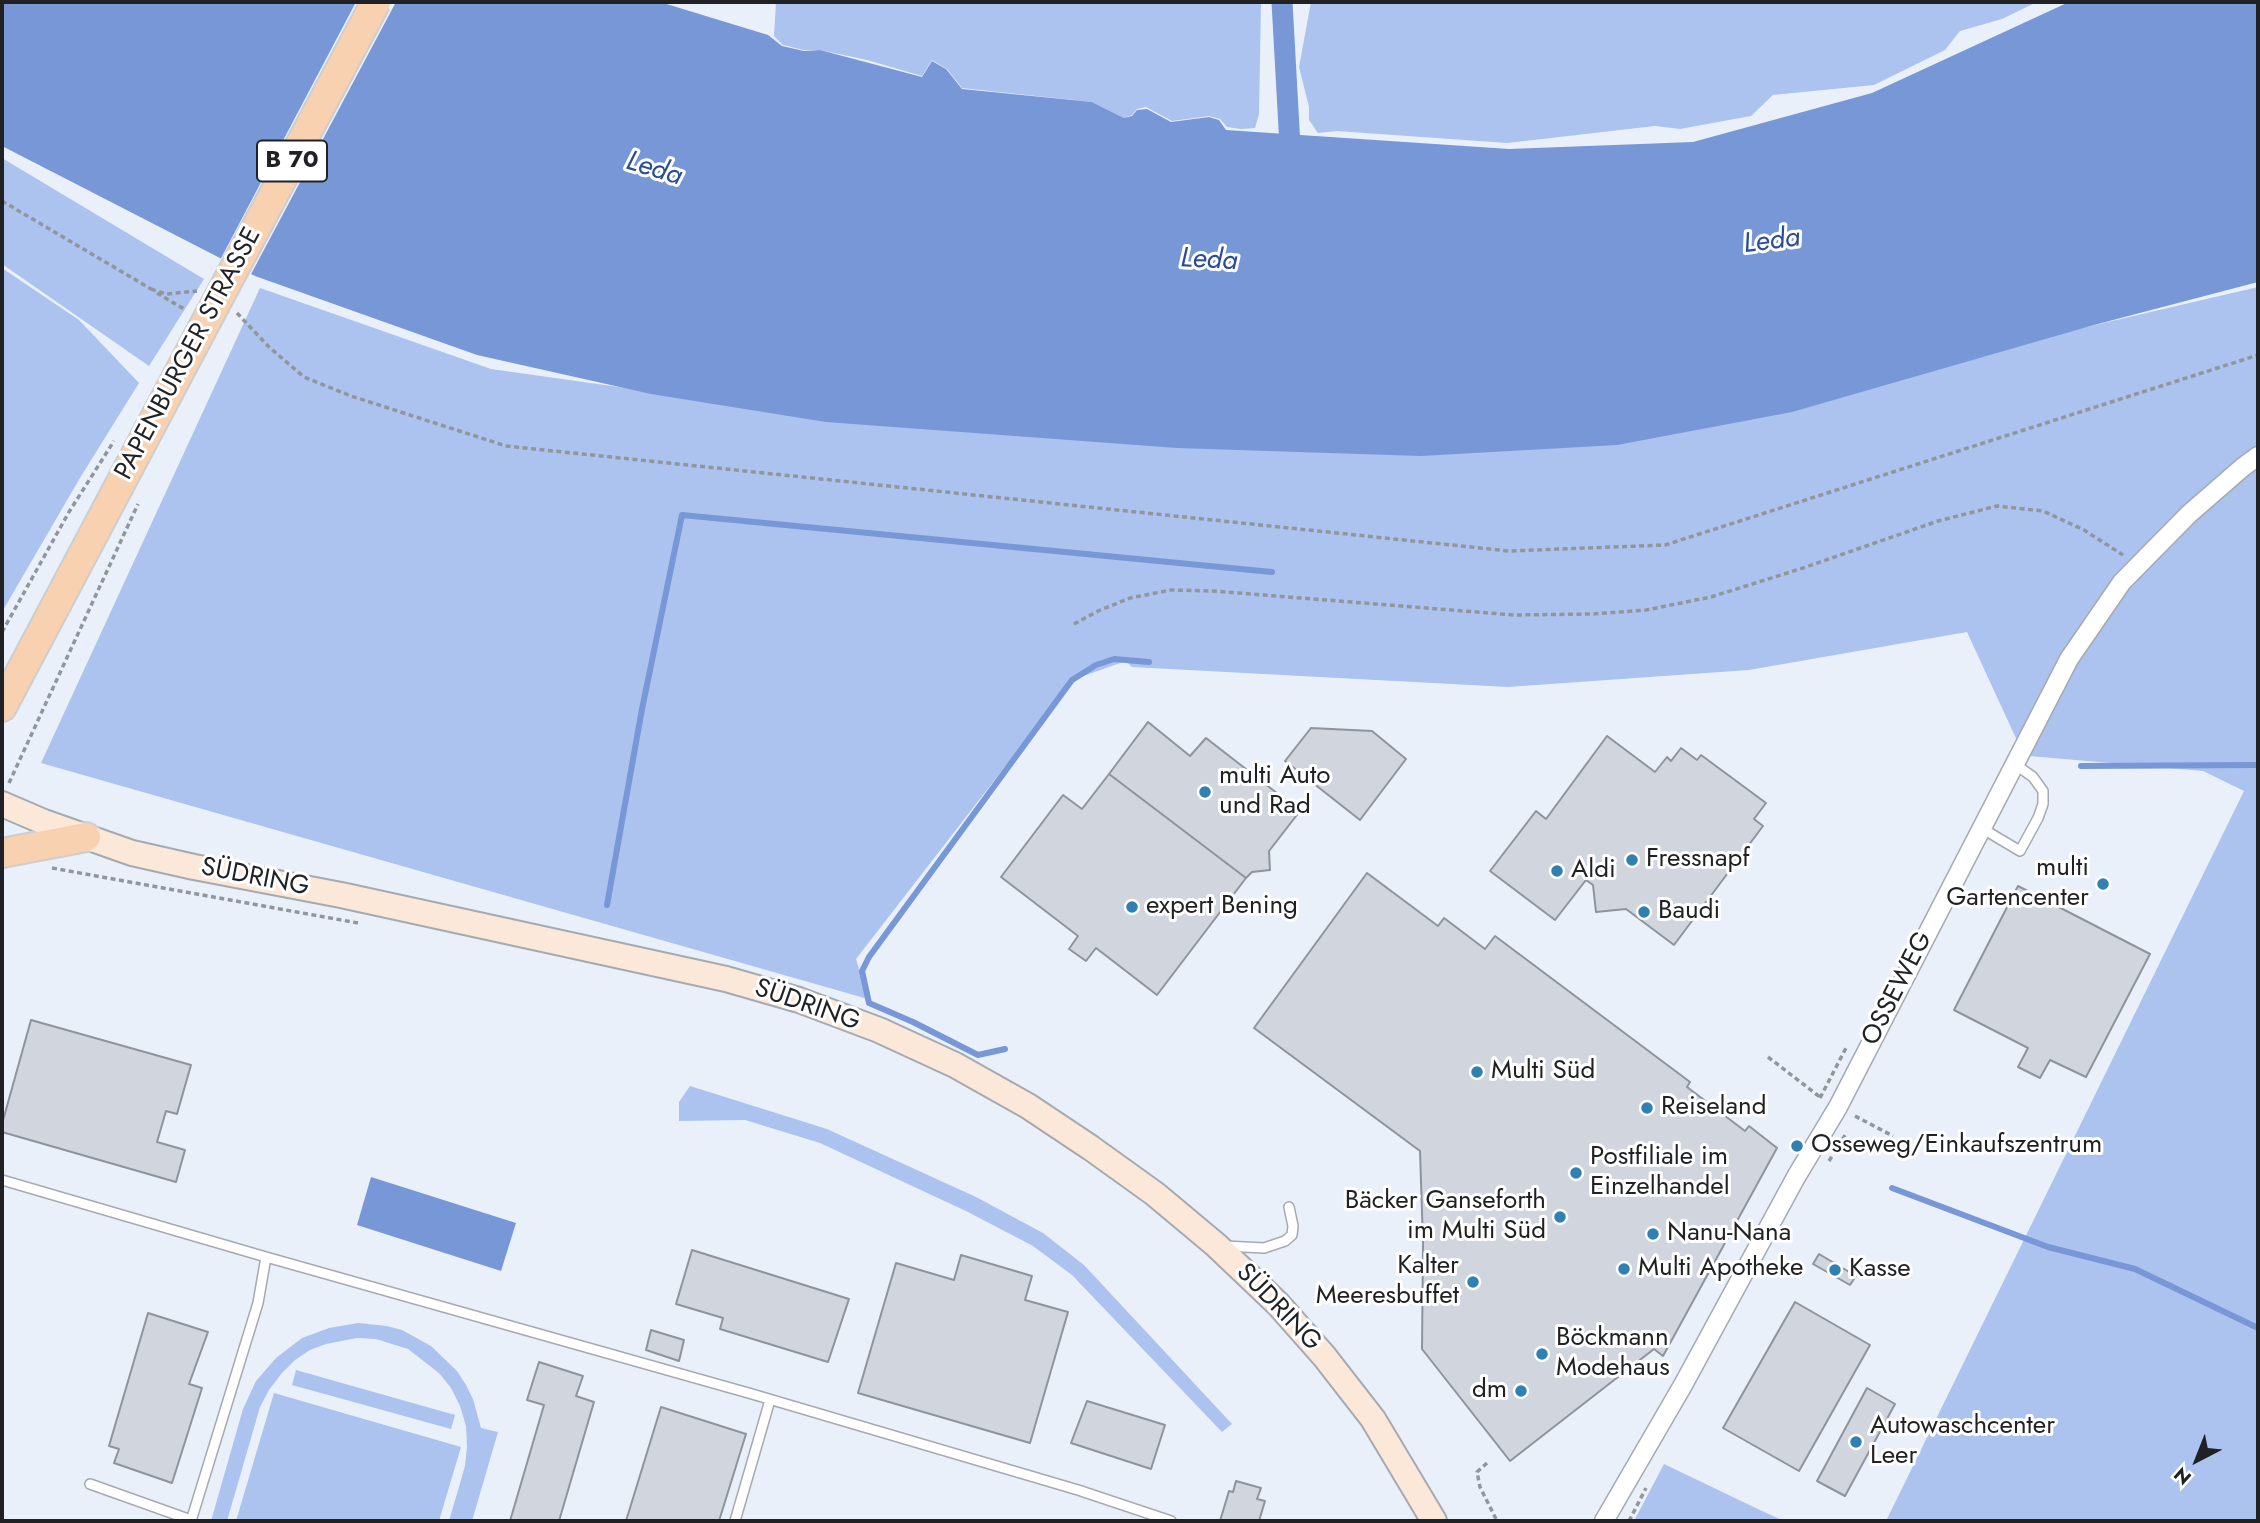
<!DOCTYPE html>
<html>
<head>
<meta charset="utf-8">
<style>
  body { margin:0 }
  #map { position:relative; width:2260px; height:1523px; overflow:hidden; background:#eaf0f9; font-family:Jost,sans-serif }
  canvas { display:block }
  .frame { position:absolute; inset:0; border:4px solid #1f2124; pointer-events:none }
  .north { position:absolute; left:2162px; top:1425px; width:70px; height:70px; -webkit-text-stroke:5px #fff; paint-order:stroke; rotate:222deg; font-size:19px; font-weight:700; line-height:28px; text-align:center; color:#1f2124 }
  .north::after { content:''; display:block; margin:auto; width:24px; height:32px; background:#1f2124; clip-path:polygon(50% 0,100% 100%,50% 72%,0 100%) }
</style>
</head>
<body>
<div id="map">
<canvas width="2260" height="1523"></canvas>
<div class="frame"></div>
<div class="north">N</div>
</div>
<script>
const c = document.querySelector('canvas').getContext('2d');
c.lineJoin = 'round';
function fill(path, color) { c.fillStyle = color; c.fill(path, 'evenodd'); }
const poly = rows => new Path2D(rows.map(r => 'M' + r).join(''));
function trace(path, color, width, dash) { c.strokeStyle = color; c.lineWidth = width; c.lineCap = dash ? 'butt' : 'round'; c.setLineDash(dash || []); c.stroke(path); }
function label(font, color, halo, rows, align = 'center') {
  c.font = font + ' Jost,sans-serif'; c.lineWidth = 6; c.setLineDash([]); c.textBaseline = 'middle'; c.strokeStyle = halo; c.fillStyle = color; for (const [text, x, y, turn = 0] of rows) {
    c.save(); c.translate(x, y); c.rotate((+turn || 0) * Math.PI / 180); c.textAlign = isNaN(turn) ? turn : align; if (halo) c.strokeText(text, 0, 0); c.fillText(text, 0, 0); c.restore();
  }
}
fill(poly([
  [776,2,1261,2,1259,114,1255,128,1241,129,1227,127,1220,119,1209,116,1172,121,1146,107,1137,109,1132,115,1124,118,1092,102,962,88,947,69,932,60,922,76,867,60,820,50,804,50,783,45,774,36],
  [1311,2,2037,2,2002,19,1960,31,1945,50,1874,85,1773,95,1751,116,1680,129,1655,126,1507,143,1337,131,1318,133,1309,120,1309,107,1299,67],
  [2,158,204,279,149,366,2,264],
  [2,268,79,320,139,383,80,478,2,612],
  [2258,287,2258,1521,1886,1521,2244,791,2203,771,2029,756,2020,747,1967,632,1749,670,1508,687,1132,667,1126,661,1072,680,856,959,868,999,41,763,260,288,491,369,768,408,1640,431],
  [690,1086,827,1129,976,1197,1043,1233,1084,1265,1232,1424,1222,1432,1072,1275,1033,1246,968,1212,820,1143,745,1120,679,1121,679,1102],
  [358,1323,387,1326,402,1330,431,1346,457,1371,466,1385,473,1399,481,1428,498,1432,472,1521,449,1521,465,1466,467,1447,466,1426,460,1406,451,1388,439,1373,408,1349,376,1339,357,1338,326,1344,310,1350,295,1360,282,1373,269,1390,260,1407,227,1521,211,1521,243,1409,256,1381,276,1358,302,1338,329,1328],
  [296,1370,455,1415,451,1429,292,1385],
  [274,1393,461,1447,439,1521,236,1521],
  [1664,1464,1762,1511,1784,1521,1634,1521]
]), '#abc3ee');
fill(poly([
  [2,2,660,2,768,35,782,46,804,51,820,50,922,77,932,61,946,69,962,89,1092,102,1124,118,1132,116,1137,110,1147,109,1171,122,1209,117,1219,120,1226,130,1509,149,1693,142,1872,93,2069,2,2258,2,2258,282,2094,325,1792,412,1617,445,1421,456,1177,448,826,422,651,394,477,355,255,276,2,146],
  [371,1177,516,1223,501,1271,357,1225]
]), '#7797d7');
fill(poly([
  [356,2,396,2,249,278,219,262]
]), '#eaf0f9');
trace(poly([
  [2081,766,2258,765],
  [607,905,642,709,682,515,1272,572],
  [1005,1049,978,1055,913,1022,869,1003,862,971,869,957,1072,680,1096,665,1114,659,1149,662],
  [1892,1188,2048,1247,2135,1269,2258,1328]
]), '#7797d7', 6);
trace(poly([
  [1282,2,1291,164]
]), '#7797d7', 21);
const building = poly([
  [1148,722,1190,756,1206,738,1300,811,1269,851,1270,870,1252,872,1246,878,1109,774,1148,722],
  [1311,728,1372,731,1406,759,1360,820,1285,761,1311,728],
  [1607,736,1655,772,1667,757,1671,761,1681,748,1697,760,1701,755,1766,803,1754,819,1763,826,1674,945,1626,909,1596,912,1593,885,1586,880,1555,920,1490,871,1536,811,1546,819,1607,736],
  [1109,774,1246,878,1157,995,1096,948,1086,961,1069,949,1078,936,1001,877,1063,795,1082,809,1109,774],
  [1367,873,1438,926,1444,918,1485,949,1495,936,1690,1082,1687,1087,1745,1131,1749,1126,1777,1148,1663,1356,1654,1349,1510,1461,1422,1349,1423,1243,1420,1151,1254,1028,1367,873],
  [2018,886,2150,954,2086,1077,2050,1060,2040,1078,2018,1067,2028,1048,1954,1010,2018,886],
  [31,1020,191,1065,177,1114,166,1111,157,1142,185,1150,176,1182,2,1132,2,1124,31,1020],
  [692,1250,849,1299,828,1362,720,1329,723,1318,676,1304,692,1250],
  [1819,1254,1856,1276,1850,1285,1813,1264,1819,1254],
  [961,1255,1032,1276,1025,1300,1068,1312,1030,1443,858,1393,896,1263,954,1280,961,1255],
  [1795,1302,1870,1345,1799,1471,1723,1428,1795,1302],
  [148,1313,208,1332,189,1384,202,1388,172,1483,114,1463,119,1449,109,1446,148,1313],
  [651,1330,684,1340,679,1361,646,1350,651,1330],
  [539,1362,583,1376,576,1396,594,1402,559,1521,510,1521,544,1405,527,1400,539,1362],
  [1867,1388,1895,1404,1845,1496,1817,1481,1867,1388],
  [1087,1401,1165,1425,1151,1469,1071,1443,1087,1401],
  [661,1407,746,1434,719,1521,626,1521,661,1407],
  [1236,1481,1261,1488,1257,1499,1265,1501,1259,1521,1220,1521,1229,1491,1233,1492,1236,1481]
]);
fill(building, '#d0d5de');
trace(building, '#8f939c', 2);
const lane = poly([
  [1983,829,2020,851,2038,818,2043,804,2043,791,2033,777,2016,765],
  [2,1180,266,1257,258,1303,191,1521],
  [1225,1246,1264,1248,1285,1241,1292,1235,1293,1226,1289,1207],
  [266,1257,752,1394,1078,1490,1171,1521],
  [90,1484,191,1520],
  [735,1521,770,1400]
]);
const street = poly([
  [1604,1521,1683,1385,1796,1177,1838,1107,2069,659,2122,582,2189,514,2243,467,2258,456]
]);
const secondary = poly([
  [2,804,44,822,132,853,194,867,341,895,726,979,799,1000,879,1030,955,1065,1028,1106,1091,1148,1155,1194,1216,1245,1278,1304,1324,1356,1373,1419,1434,1521]
]);
const primary = poly([
  [2,707,207,320],
  [2,853,86,837]
]);
trace(lane, '#a5aab2', 12);
trace(street, '#a5aab2', 21);
trace(secondary, '#a5aab2', 28);
trace(primary, '#cececf', 32);
trace(poly([
  [2,201,151,289],
  [151,289,166,294,197,291],
  [157,293,184,309],
  [237,313,269,347,304,377,351,396,506,446,1509,551,1665,545,2258,355],
  [1074,624,1098,611,1130,598,1171,590,1213,591,1514,615,1593,614,1646,610,1711,597,1803,568,1938,521,1997,506,2043,511,2084,530,2123,555],
  [2,632,69,512,114,441],
  [9,783,138,504],
  [52,868,358,923],
  [1768,1057,1820,1097],
  [1820,1098,1847,1046],
  [1855,1116,1893,1136],
  [1829,1161,1847,1132],
  [1487,1463,1477,1472,1480,1487,1497,1521],
  [1629,1521,1646,1488]
]), '#91969c', 3.5, [5, 3.5]);
trace(lane, '#fff', 9);
trace(street, '#fff', 18);
trace(secondary, '#fbe8d8', 24);
trace(primary, '#f7d1b0', 28);
const primaryBridge = poly([
  [207,320,376,2]
]);
trace(primaryBridge, '#cececf', 32, []);
trace(primaryBridge, '#f7d1b0', 28);
for (const [x, y, r, color] of [
  [1205,792,7,"#3081b2"],
  [1632,860,7,"#3081b2"],
  [1557,871,7,"#3081b2"],
  [2103,884,7,"#3081b2"],
  [1132,907,7,"#3081b2"],
  [1644,912,7,"#3081b2"],
  [1477,1072,7,"#3081b2"],
  [1647,1108,7,"#3081b2"],
  [1797,1146,7,"#3081b2"],
  [1576,1173,7,"#3081b2"],
  [1560,1217,7,"#3081b2"],
  [1653,1234,7,"#3081b2"],
  [1624,1269,7,"#3081b2"],
  [1835,1270,7,"#3081b2"],
  [1473,1282,7,"#3081b2"],
  [1542,1354,7,"#3081b2"],
  [1521,1391,7,"#3081b2"],
  [1856,1442,7,"#3081b2"]
]) { const dot = new Path2D(); dot.arc(x, y, r, 0, 2 * Math.PI); c.fillStyle = color; c.fill(dot); trace(dot, '#fff', 2.5); }
for (const [x, y, w] of [
  [292,161,70]
]) { const box = new Path2D(); box.roundRect(x - w / 2, y - 20.5, w, 41, 5); c.fillStyle = '#fff'; c.fill(box); trace(box, '#1f2124', 2); }
label('bold 24px', '#1f2124', null, [
  ["B 70",292,161]
]);
label('26px', '#1f2124', '#fff', [
  ["PAPENBURGER STRASSE",189,354,-62],
  ["SÜDRING",255,878,11],
  ["OSSEWEG",1898,989,-63],
  ["SÜDRING",807,1006,19],
  ["SÜDRING",1278,1308,46]
]);
label('26px', '#1f2124', '#fff', [
  ["multi Auto",1219,777],
  ["und Rad",1219,807],
  ["Fressnapf",1646,860],
  ["multi",2089,869,"right"],
  ["Gartencenter",2089,899,"right"],
  ["Aldi",1571,871],
  ["expert Bening",1146,907],
  ["Baudi",1658,912],
  ["Multi Süd",1491,1072],
  ["Reiseland",1661,1108],
  ["Osseweg/Einkaufszentrum",1811,1146],
  ["Postfiliale im",1590,1158],
  ["Einzelhandel",1590,1188],
  ["Bäcker Ganseforth",1546,1202,"right"],
  ["im Multi Süd",1546,1232,"right"],
  ["Nanu-Nana",1667,1234],
  ["Kalter",1459,1267,"right"],
  ["Meeresbuffet",1459,1297,"right"],
  ["Multi Apotheke",1638,1269],
  ["Kasse",1849,1270],
  ["Böckmann",1556,1339],
  ["Modehaus",1556,1369],
  ["dm",1507,1391,"right"],
  ["Autowaschcenter",1870,1427],
  ["Leer",1870,1457]
], 'left');
label('italic 28px', '#2a4c99', '#fff', [
  ["Leda",654,170,17],
  ["Leda",1772,242,-7],
  ["Leda",1209,261,3]
]);
</script>
</body>
</html>
